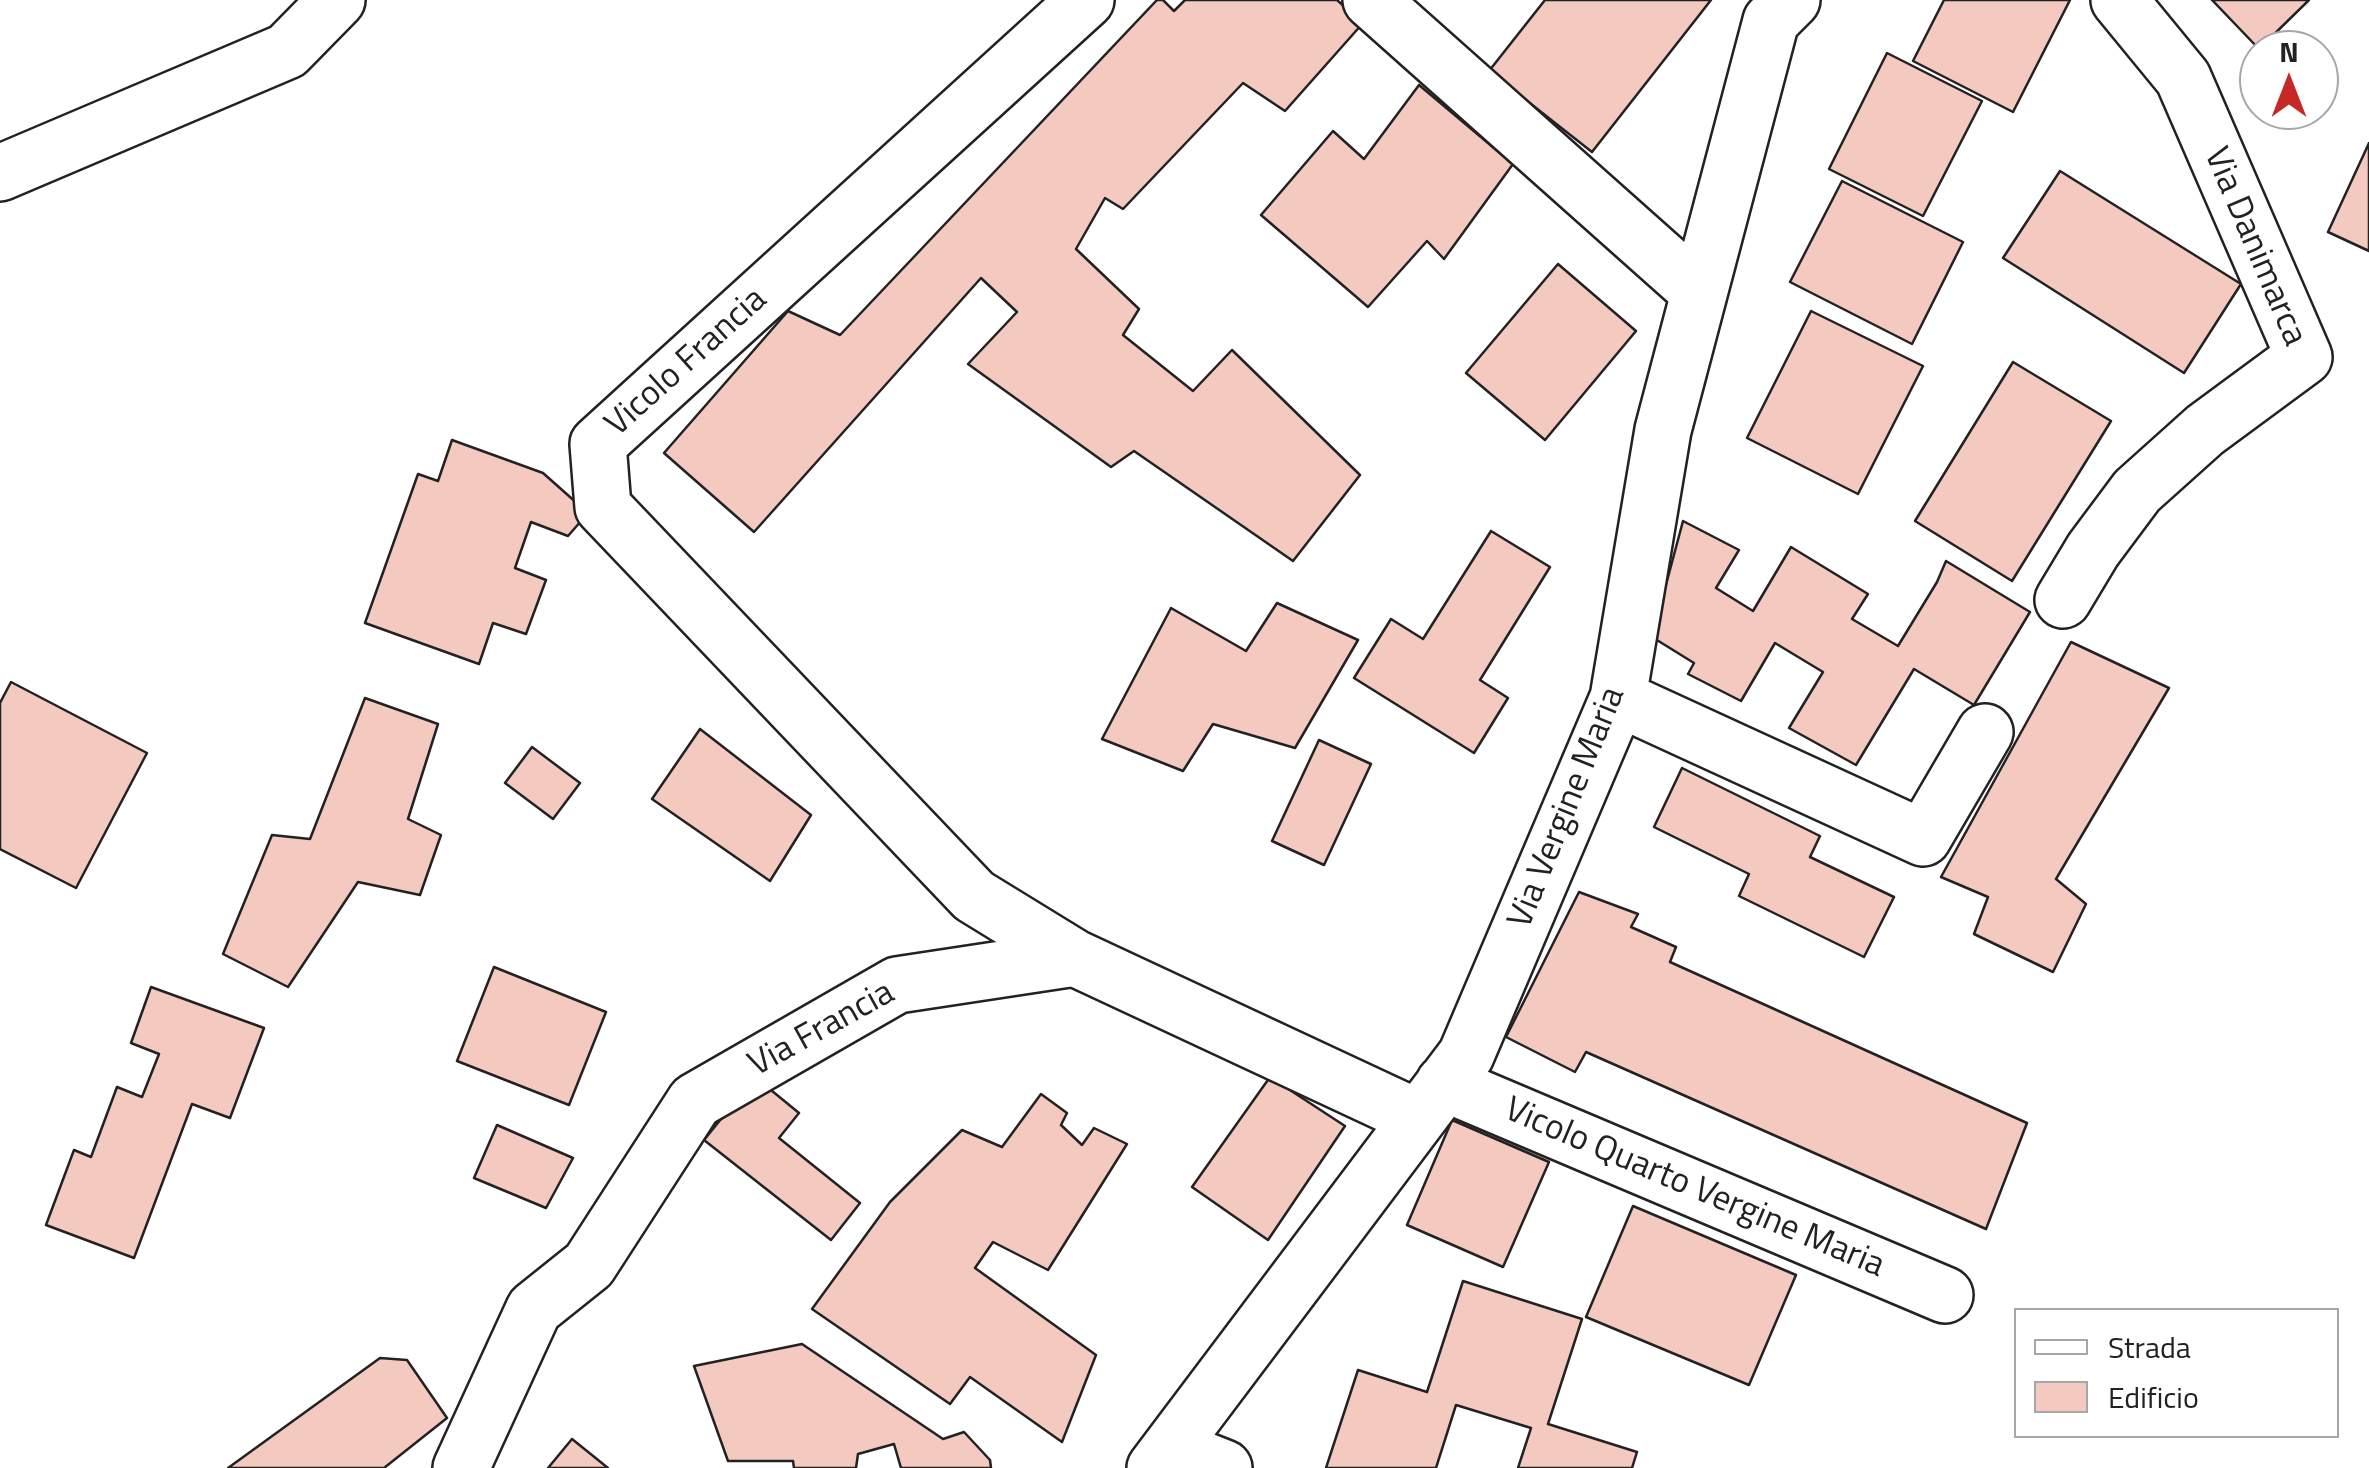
<!DOCTYPE html>
<html>
<head>
<meta charset="utf-8">
<style>
  body { margin:0 }
  #map { position:relative; width:2369px; height:1468px; overflow:hidden; background:#fff; font-family:"Titillium Web",sans-serif }
  canvas { display:block }
  .legend { position:absolute; left:2014px; top:1308px; width:325px; height:130px; box-sizing:border-box; background:#fff; border:2px solid #a7a7a7; margin:0; padding:12px 18px; list-style:none; font-size:30px; color:#222 }
  .legend li { display:flex; align-items:center; gap:20px; height:50px }
  .legend b { width:50px; border:2px solid #a7a7a7 }
  .north { position:absolute; left:2239px; top:30px; width:100px; height:100px; box-sizing:border-box; background:#fff; border:2px solid #a7a7a7; border-radius:50%; rotate:0deg; font-size:28px; font-weight:700; line-height:40px; text-align:center; color:#222 }
  .north::after { content:''; display:block; margin:auto; width:35px; height:45px; background:#c62828; clip-path:polygon(50% 0,100% 100%,50% 72%,0 100%) }
</style>
</head>
<body>
<div id="map">
<canvas width="2369" height="1468"></canvas>
<ul class="legend">
<li><b style="height:12px;background:#fff"></b>Strada</li>
<li><b style="height:28px;background:#f3c9c0"></b>Edificio</li>
</ul>
<div class="north">N</div>
</div>
<script>
const c = document.querySelector('canvas').getContext('2d');
c.lineJoin = 'round';
function fill(path, color) { c.fillStyle = color; c.fill(path, 'evenodd'); }
const poly = rows => new Path2D(rows.map(r => 'M' + r).join(''));
function trace(path, color, width, dash) { c.strokeStyle = color; c.lineWidth = width; c.lineCap = dash ? 'butt' : 'round'; c.setLineDash(dash || []); c.stroke(path); }
function label(font, color, halo, rows, align = 'center') {
  c.font = font + ' "Titillium Web",sans-serif'; c.lineWidth = 8; c.setLineDash([]); c.textBaseline = 'middle'; c.strokeStyle = halo; c.fillStyle = color; for (const [text, x, y, turn = 0] of rows) {
    c.save(); c.translate(x, y); c.rotate((+turn || 0) * Math.PI / 180); c.textAlign = isNaN(turn) ? turn : align; if (halo) c.strokeText(text, 0, 0); c.fillText(text, 0, 0); c.restore();
  }
}
const building = poly([
  [1157,0,1163,0,1174,11,1185,0,1337,0,1363,23,1285,111,1243,83,1123,209,1105,198,1076,249,1139,309,1123,335,1193,391,1232,350,1360,475,1293,561,1134,451,1111,467,968,364,1017,312,981,278,754,532,664,453,788,311,840,335,1157,0],
  [1545,0,1711,0,1592,152,1489,71,1545,0],
  [1944,0,2070,0,2013,112,1913,61,1944,0],
  [2212,0,2309,0,2259,49,2212,0],
  [1887,53,1982,101,1923,216,1829,169,1887,53],
  [1419,85,1513,164,1444,259,1427,241,1368,307,1261,215,1333,131,1364,159,1419,85],
  [2369,143,2369,251,2328,232,2369,143],
  [2060,171,2241,284,2184,373,2003,258,2060,171],
  [1842,181,1963,242,1912,344,1790,282,1842,181],
  [1558,264,1636,331,1545,440,1466,373,1558,264],
  [1811,311,1923,366,1858,494,1747,438,1811,311],
  [2013,362,2111,421,2012,581,1915,521,2013,362],
  [452,440,543,473,588,513,568,536,531,522,515,568,546,580,526,634,493,623,479,664,365,623,418,474,438,481,452,440],
  [1683,521,1739,550,1716,588,1753,611,1791,547,1868,594,1852,619,1898,646,1937,582,1946,561,2030,612,1974,705,1914,669,1856,765,1789,728,1823,672,1775,643,1741,701,1688,674,1694,663,1652,637,1683,521],
  [1491,531,1550,567,1480,680,1508,698,1474,753,1354,678,1391,619,1423,639,1491,531],
  [1277,603,1358,640,1295,748,1213,724,1183,771,1102,739,1171,608,1246,651,1277,603],
  [2071,642,2169,688,2056,879,2086,904,2053,972,1974,934,1988,897,1941,877,2071,642],
  [11,682,147,753,76,888,0,849,0,703,11,682],
  [365,698,438,724,408,819,441,835,420,895,358,882,288,987,223,954,272,835,310,839,365,698],
  [700,729,811,815,770,881,652,799,700,729],
  [1319,740,1371,764,1324,865,1272,841,1319,740],
  [532,747,580,783,553,819,505,783,532,747],
  [1682,768,1820,836,1810,857,1894,897,1864,957,1739,896,1749,874,1654,827,1682,768],
  [1579,892,1638,914,1631,927,1676,947,1670,962,2027,1123,1986,1229,1586,1052,1575,1072,1506,1037,1579,892],
  [494,967,606,1012,569,1105,457,1061,494,967],
  [151,987,264,1028,230,1118,192,1104,134,1258,46,1225,74,1150,91,1157,117,1087,142,1097,159,1054,131,1043,151,987],
  [755,1077,799,1113,779,1138,860,1203,831,1240,704,1140,755,1077],
  [1270,1077,1345,1126,1268,1240,1192,1187,1270,1077],
  [1041,1094,1067,1113,1061,1125,1082,1145,1094,1128,1127,1144,1048,1270,993,1242,975,1268,1096,1355,1062,1442,970,1377,950,1404,812,1309,890,1202,962,1130,1002,1147,1041,1094],
  [1452,1120,1549,1162,1503,1267,1407,1225,1452,1120],
  [497,1125,573,1158,546,1208,474,1178,497,1125],
  [1633,1206,1796,1275,1749,1385,1586,1317,1633,1206],
  [1463,1281,1582,1319,1548,1424,1637,1452,1632,1468,1518,1468,1531,1428,1456,1405,1436,1468,1326,1468,1358,1370,1427,1392,1463,1281],
  [802,1344,943,1439,964,1432,990,1460,991,1468,901,1468,894,1444,858,1454,856,1468,794,1468,793,1461,728,1461,694,1366,802,1344],
  [380,1358,407,1360,447,1418,384,1468,228,1468,380,1358],
  [572,1439,608,1468,548,1468,572,1439]
]);
fill(building, '#f3c9c0');
trace(building, '#222', 2.5);
const minor = poly([
  [1086,0,598,444,603,507,974,896,1075,958,1418,1118],
  [1371,0,1699,292],
  [2063,600,2093,550,2137,491,2205,430,2304,357,2183,78,2119,0],
  [1618,698,1923,838,1985,732],
  [1444,1083,1945,1295],
  [1171,1447,1224,1468],
  [461,1468,534,1309,589,1265,695,1101,897,985,1075,958],
  [1155,1468,1466,1055,1618,698,1663,430,1771,21,1792,0]
]);
const major = poly([
  [0,173,287,51,337,0]
]);
trace(minor, '#222', 60);
trace(major, '#222', 60);
trace(minor, '#fff', 55);
trace(major, '#fff', 55);
label('35px', '#222', '#fff', [
  ["Via Danimarca",2254,247,67],
  ["Vicolo Francia",687,363,-42],
  ["Via Vergine Maria",1568,808,-68],
  ["Via Francia",822,1030,-29],
  ["Vicolo Quarto Vergine Maria",1694,1189,23]
]);
</script>
</body>
</html>
